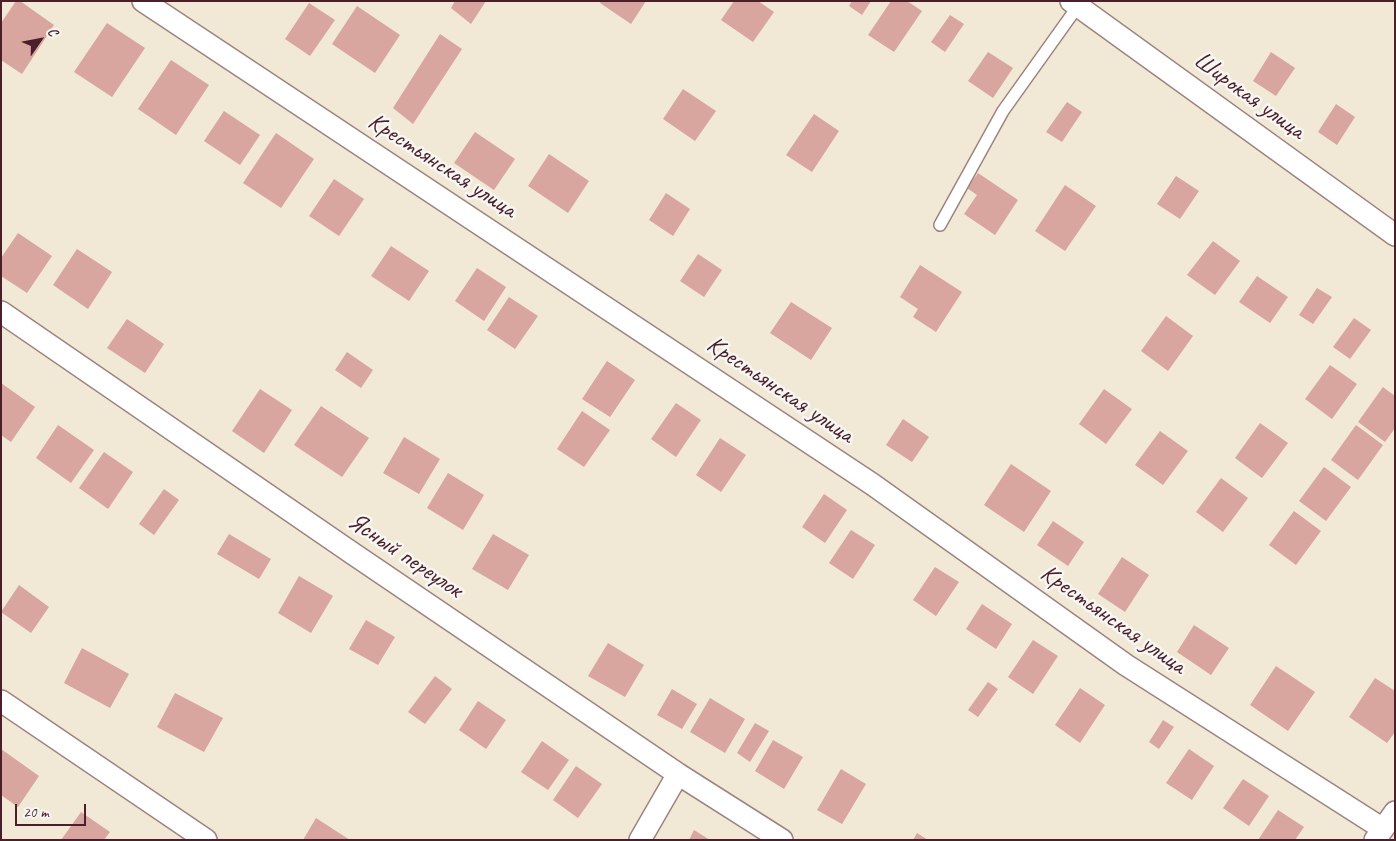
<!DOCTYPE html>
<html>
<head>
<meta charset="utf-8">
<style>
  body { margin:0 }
  #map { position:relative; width:1396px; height:841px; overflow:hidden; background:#f1e9d5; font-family:Caveat,sans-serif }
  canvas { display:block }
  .frame { position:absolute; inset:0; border:2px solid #4a1f2b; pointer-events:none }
  .north { position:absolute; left:15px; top:15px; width:50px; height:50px; -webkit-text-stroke:4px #f6f6f2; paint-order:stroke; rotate:57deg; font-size:14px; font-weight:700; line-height:20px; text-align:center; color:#4a1f2b }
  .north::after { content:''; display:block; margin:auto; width:18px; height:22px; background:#4a1f2b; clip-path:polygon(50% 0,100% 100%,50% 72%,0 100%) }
  .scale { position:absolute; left:15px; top:804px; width:71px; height:22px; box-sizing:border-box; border:2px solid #4a1f2b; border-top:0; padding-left:6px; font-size:15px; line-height:18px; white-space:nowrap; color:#4a1f2b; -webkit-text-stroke:4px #f6f6f2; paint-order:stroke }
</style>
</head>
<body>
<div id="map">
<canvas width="1396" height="841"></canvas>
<div class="frame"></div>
<div class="north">С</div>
<div class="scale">20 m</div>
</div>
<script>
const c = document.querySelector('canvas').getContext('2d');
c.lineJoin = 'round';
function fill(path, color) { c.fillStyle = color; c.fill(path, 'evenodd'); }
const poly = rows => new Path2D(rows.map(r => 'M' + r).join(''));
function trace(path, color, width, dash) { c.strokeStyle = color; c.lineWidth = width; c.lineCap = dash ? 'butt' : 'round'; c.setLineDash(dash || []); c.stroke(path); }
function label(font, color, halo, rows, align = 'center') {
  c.font = font + ' Caveat,sans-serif'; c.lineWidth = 5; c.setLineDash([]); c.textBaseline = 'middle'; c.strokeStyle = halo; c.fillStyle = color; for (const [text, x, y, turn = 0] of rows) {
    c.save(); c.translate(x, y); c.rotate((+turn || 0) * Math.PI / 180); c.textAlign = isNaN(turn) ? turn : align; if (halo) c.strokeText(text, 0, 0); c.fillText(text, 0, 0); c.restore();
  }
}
fill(poly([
  [16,1,20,1,54,25,22,74,1,60,1,23],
  [455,1,486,1,471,24,451,8],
  [601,1,646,1,631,24,600,3],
  [734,1,758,1,774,12,753,42,721,20],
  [852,1,871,1,862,15,849,6],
  [891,1,907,1,922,11,894,52,868,35],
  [309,3,335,20,310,56,285,39],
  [357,6,400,35,375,73,332,44],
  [950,15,964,24,945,52,931,42],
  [107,23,145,48,112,97,74,72],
  [440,34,462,49,413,124,393,108],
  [988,52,1013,68,993,98,968,81],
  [1271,52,1295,68,1276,96,1253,81],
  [171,60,209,85,176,135,138,109],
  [683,89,716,111,695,141,663,119],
  [1067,102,1082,112,1062,142,1046,132],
  [1336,104,1355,117,1337,145,1318,132],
  [224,111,260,135,240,165,204,141],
  [814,114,839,131,812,172,786,155],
  [475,132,515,159,494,190,454,163],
  [276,133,314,159,281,208,243,183],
  [549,154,589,181,568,213,528,186],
  [978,173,1018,200,995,235,964,214,977,195,967,188],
  [1176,176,1199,191,1180,219,1157,204],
  [334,179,364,199,339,236,309,216],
  [1065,185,1096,206,1065,251,1035,231],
  [666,193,690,209,673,236,649,220],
  [18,233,52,256,27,293,1,276,1,258],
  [1213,241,1240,261,1215,295,1187,275],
  [391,246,429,271,409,301,371,276],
  [77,249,112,272,88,309,53,285],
  [698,254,722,270,704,297,680,281],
  [920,265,962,292,936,332,913,317,918,309,900,297],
  [477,268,506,287,484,321,455,301],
  [1257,276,1288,297,1270,323,1239,302],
  [1317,288,1332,297,1313,324,1299,315],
  [509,297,538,316,515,349,487,330],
  [791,302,832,328,811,360,770,333],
  [1166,316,1193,336,1168,371,1141,351],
  [1354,318,1371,330,1350,359,1333,347],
  [127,319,164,344,145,373,107,348],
  [347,352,373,370,361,388,335,370],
  [607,361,635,380,610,417,582,399],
  [1330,365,1357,384,1332,419,1305,399],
  [1,383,35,407,11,442,1,435],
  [1383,387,1395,396,1395,428,1385,442,1358,422],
  [260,389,292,410,264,453,232,431],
  [1104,389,1132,409,1106,444,1079,424],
  [676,403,701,420,676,457,651,439],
  [321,406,369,438,342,477,294,445],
  [582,411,610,430,584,467,557,449],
  [903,419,929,437,912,462,886,445],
  [1260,423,1288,443,1262,478,1235,458],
  [58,425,94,450,71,483,36,458],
  [1356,425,1383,445,1358,480,1331,460],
  [1160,431,1188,451,1163,485,1135,465],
  [404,437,440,459,419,494,383,473],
  [720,438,746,455,721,492,696,475],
  [104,452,133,472,108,509,79,488],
  [1011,464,1051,491,1024,532,984,505],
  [1324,467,1351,487,1326,521,1299,501],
  [448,473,484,495,463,530,427,508],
  [1221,478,1248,498,1223,532,1196,512],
  [164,489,179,500,154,535,139,524],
  [824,494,847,510,825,543,802,527],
  [1294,511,1321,531,1296,565,1269,545],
  [1053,521,1084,542,1068,566,1037,545],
  [851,530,875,545,853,579,829,563],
  [229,534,271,559,259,579,217,554],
  [493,534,529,555,508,590,472,569],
  [1122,557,1149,575,1125,612,1098,594],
  [935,567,959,582,936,616,913,600],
  [299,576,333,596,311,633,278,613],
  [19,585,49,607,31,633,1,612],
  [982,604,1012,624,996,649,966,629],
  [366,620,395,637,378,665,349,649],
  [1194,625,1229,648,1211,675,1177,652],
  [1033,640,1058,656,1033,694,1008,677],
  [608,643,644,665,625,697,588,676],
  [82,648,129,674,110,708,64,683],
  [1276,666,1315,692,1288,731,1250,705],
  [435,676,452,689,425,724,408,712],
  [1375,678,1395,691,1395,732,1387,743,1349,717],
  [988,682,998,689,978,717,968,710],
  [1080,688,1105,705,1080,743,1055,725],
  [672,689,697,704,682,729,657,715],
  [175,693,223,718,204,752,157,727],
  [710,698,745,719,725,753,690,732],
  [478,701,506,720,486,749,459,730],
  [1163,720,1174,727,1159,749,1149,742],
  [755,723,769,731,750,762,737,753],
  [773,740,803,757,784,789,755,771],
  [542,741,569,760,548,790,521,772],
  [1,749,39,776,18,807,1,795],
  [1189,749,1214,766,1192,800,1166,783],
  [576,766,602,784,578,818,553,800],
  [841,769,866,784,842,824,817,810],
  [1243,779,1269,796,1249,826,1223,808],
  [1278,810,1304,827,1295,840,1258,840],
  [81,812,110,832,104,840,61,840],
  [316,818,350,840,303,840],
  [694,830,710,840,689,840],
  [917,833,928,840,913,840]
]), '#d8a59f');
const lane = poly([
  [940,225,1003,111,1078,6]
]);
const street = poly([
  [143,1,872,484,1126,665,1383,829],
  [1071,1,1395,235],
  [1,312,352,553,678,774,782,840],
  [1,701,206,840],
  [640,840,678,774],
  [1375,840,1395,812]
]);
trace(lane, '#9e8480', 14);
trace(street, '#9e8480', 24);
trace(lane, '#fff', 11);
trace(street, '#fff', 21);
label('25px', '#4a1f2b', '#f6f6f2', [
  ["Широкая улица",1249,96,36],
  ["Крестьянская улица",442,166,33],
  ["Крестьянская улица",780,390,34],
  ["Ясный переулок",405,556,34],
  ["Крестьянская улица",1113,620,35]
]);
</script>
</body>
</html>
